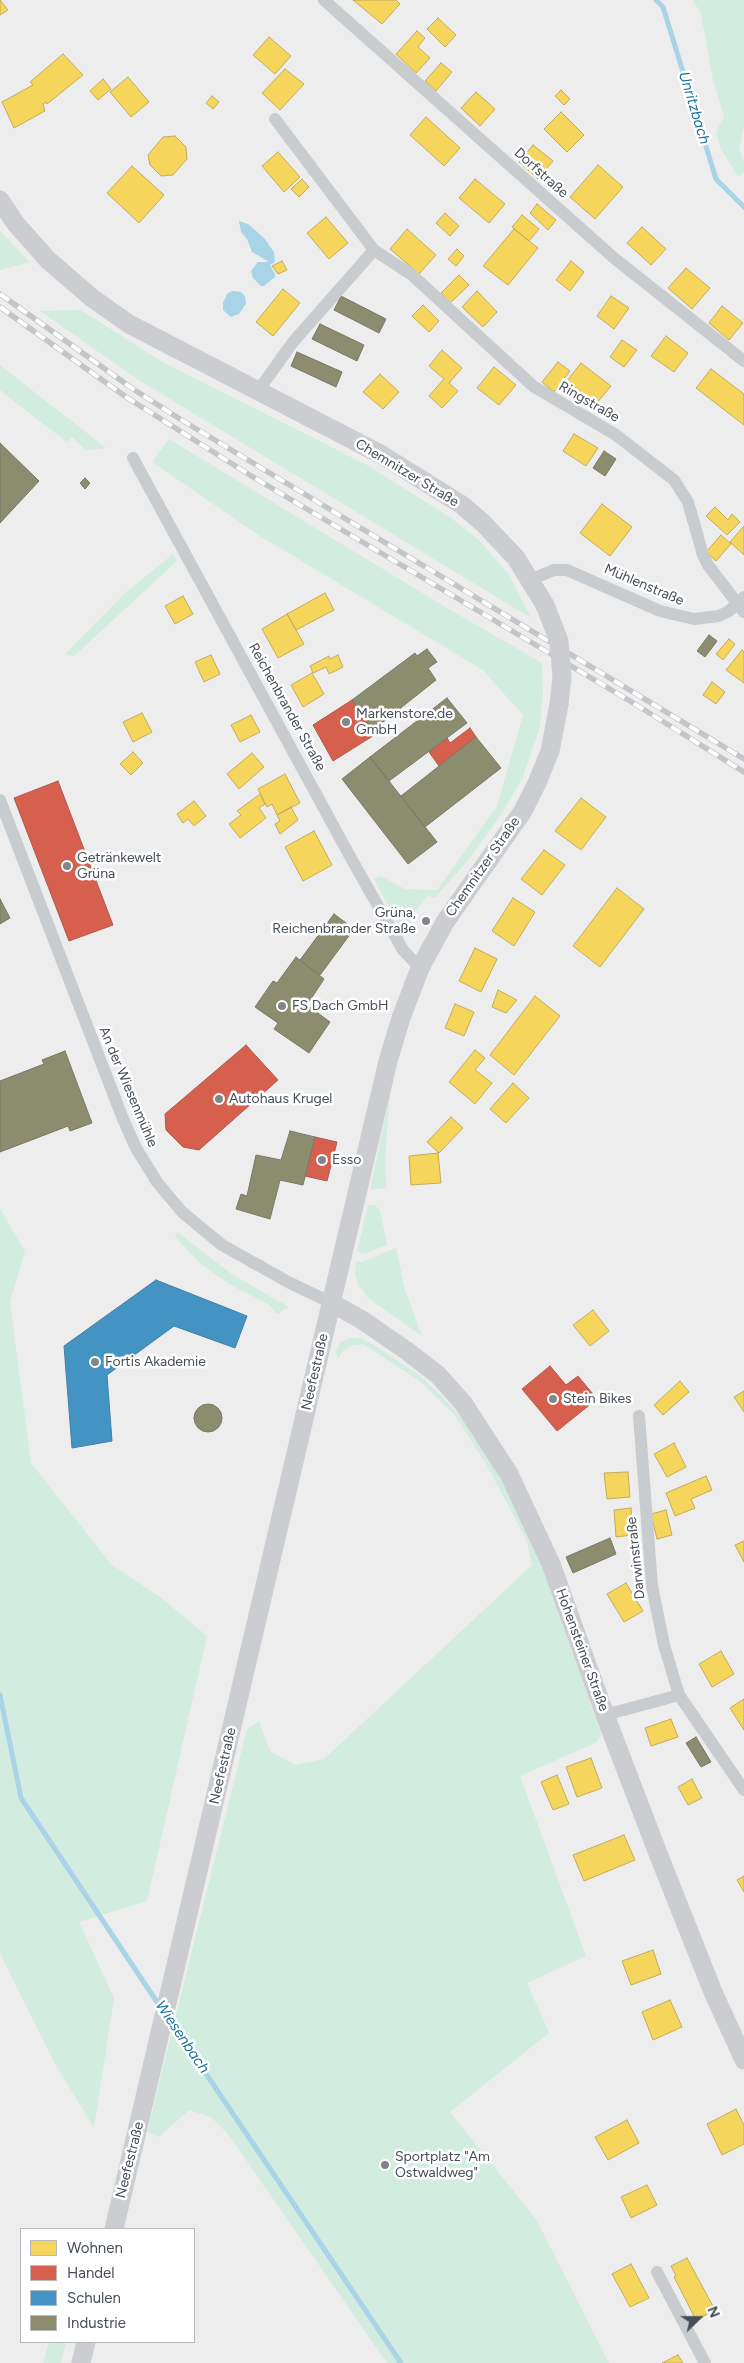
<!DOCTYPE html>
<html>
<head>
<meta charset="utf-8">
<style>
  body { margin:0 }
  #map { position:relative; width:744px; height:2363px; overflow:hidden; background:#eeeded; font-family:Figtree,sans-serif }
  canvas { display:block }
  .legend { position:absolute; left:20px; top:2228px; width:175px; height:115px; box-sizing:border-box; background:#fff; border:1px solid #b5b8bc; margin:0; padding:6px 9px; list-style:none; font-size:15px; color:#464e58 }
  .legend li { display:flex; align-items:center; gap:10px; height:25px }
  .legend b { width:25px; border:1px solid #b5b8bc }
  .north { position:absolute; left:674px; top:2293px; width:50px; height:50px; -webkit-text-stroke:4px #fff; paint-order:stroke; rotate:68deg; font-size:14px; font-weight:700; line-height:20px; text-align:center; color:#464e58 }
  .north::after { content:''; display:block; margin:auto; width:18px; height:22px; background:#464e58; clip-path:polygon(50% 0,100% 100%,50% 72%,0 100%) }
</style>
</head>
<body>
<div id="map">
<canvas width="744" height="2363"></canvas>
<ul class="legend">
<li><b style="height:14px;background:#f6d55c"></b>Wohnen</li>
<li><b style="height:14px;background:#d6604d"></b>Handel</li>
<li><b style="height:14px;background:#4393c3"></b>Schulen</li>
<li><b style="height:14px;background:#8c8c6e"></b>Industrie</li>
</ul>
<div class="north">N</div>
</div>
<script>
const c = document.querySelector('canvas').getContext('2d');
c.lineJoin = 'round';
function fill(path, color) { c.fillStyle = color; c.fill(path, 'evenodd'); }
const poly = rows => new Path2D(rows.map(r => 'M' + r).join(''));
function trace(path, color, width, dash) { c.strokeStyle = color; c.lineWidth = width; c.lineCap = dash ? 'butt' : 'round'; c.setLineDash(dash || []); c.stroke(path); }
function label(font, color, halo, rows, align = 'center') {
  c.font = font + ' Figtree,sans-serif'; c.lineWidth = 5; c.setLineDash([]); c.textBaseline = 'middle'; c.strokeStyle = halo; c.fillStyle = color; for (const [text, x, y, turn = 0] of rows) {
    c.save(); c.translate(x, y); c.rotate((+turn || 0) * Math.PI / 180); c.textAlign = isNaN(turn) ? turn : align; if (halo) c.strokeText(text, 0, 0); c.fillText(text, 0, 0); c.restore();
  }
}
fill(poly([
  [693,0,744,0,744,126,739,149,744,160,744,172,738,177,721,149,716,133,724,116,713,80,701,14],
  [0,231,30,262,0,270],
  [81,310,164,363,367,465,451,518,478,539,509,575,531,618,137,379,40,311],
  [0,365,106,448,86,450,72,437,67,442,38,420,0,390],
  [169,439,447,608,542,663,543,691,540,727,522,779,502,813,470,858,435,898,427,895,402,932,374,879,380,876,405,889,437,890,497,806,523,715,483,670,260,536,152,462],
  [173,554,177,561,74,656,65,654,125,593],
  [390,1095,385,1158,386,1188,370,1190],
  [368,1205,374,1205,380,1210,387,1245,363,1254,357,1252],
  [0,1209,25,1251,10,1302,31,1463,111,1564,160,1597,207,1636,147,1901,79,1922,114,1998,94,2128,54,2062,0,1953],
  [177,1232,233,1275,289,1307,277,1314,268,1304,229,1284,202,1265,175,1237],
  [396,1248,405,1290,422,1336,368,1298,358,1284,355,1274,356,1261,362,1262],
  [350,1338,361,1338,377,1347,420,1376,441,1396,458,1414,495,1468,538,1556,601,1734,597,1742,520,1776,586,1956,527,1983,549,2033,450,2112,536,2219,609,2363,387,2363,228,2134,211,2117,189,2110,159,2137,147,2132,247,1729,259,1721,270,1751,295,1765,324,1759,532,1565,527,1541,488,1467,456,1417,421,1382,363,1344,353,1345,344,1350,338,1358,335,1351,341,1342],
  [49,2342,66,2342,61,2363,43,2363]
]), '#d2ecdf');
fill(poly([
  [239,221,248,224,264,238,274,252,275,262,270,265,275,274,275,277,264,286,261,286,253,278,251,271,258,262,269,262,252,252,247,239,241,232],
  [232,291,241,292,245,296,246,304,239,314,231,317,223,310,223,303,227,294]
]), '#a9d4e8');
const homes = poly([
  [0,0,8,10,0,15,0,0],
  [353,0,396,0,400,4,382,24,353,0],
  [438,18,456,35,445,47,427,29,438,18],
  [417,31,425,38,418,47,430,58,416,73,396,54,417,31],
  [269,37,291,56,275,74,253,55,269,37],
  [63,54,83,75,47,104,46,102,43,104,45,111,14,128,2,102,33,85,30,82,63,54],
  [441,63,452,72,436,91,425,81,441,63],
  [285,69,304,84,280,110,262,93,285,69],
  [128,77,149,102,131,117,110,92,128,77],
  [103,79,111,89,98,100,90,91,103,79],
  [561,90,570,99,564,105,555,96,561,90],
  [476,92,495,109,480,126,461,108,476,92],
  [212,96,219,102,213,109,206,103,212,96],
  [561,112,584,135,567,152,544,129,561,112],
  [426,117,460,148,444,166,410,135,426,117],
  [175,136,186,147,187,159,173,175,161,176,150,165,148,155,163,137,175,136],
  [533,145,553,161,538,179,519,162,533,145],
  [278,152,300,177,284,192,262,166,278,152],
  [598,165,623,187,595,219,570,197,598,165],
  [132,166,164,195,139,223,107,193,132,166],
  [302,179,309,187,299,197,291,189,302,179],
  [475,179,505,204,489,223,459,198,475,179],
  [537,204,556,220,548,230,530,213,537,204],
  [445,213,459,226,450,236,436,223,445,213],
  [522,215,539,229,529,241,512,227,522,215],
  [326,217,348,243,329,259,307,233,326,217],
  [642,227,666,249,651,265,627,243,642,227],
  [407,229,436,255,419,274,390,249,407,229],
  [514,229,538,248,508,285,483,266,514,229],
  [457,249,464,256,456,266,448,259,457,249],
  [282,261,287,270,278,274,272,266,282,261],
  [571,261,584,272,570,291,556,280,571,261],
  [686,268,710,288,692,309,668,288,686,268],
  [459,275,469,285,450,303,441,293,459,275],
  [283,289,300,303,273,336,256,322,283,289],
  [477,291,497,312,483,327,462,307,477,291],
  [611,296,629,308,614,329,597,316,611,296],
  [423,305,439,321,429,332,412,316,423,305],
  [722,306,743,323,729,340,709,323,722,306],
  [666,336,688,353,674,372,651,356,666,336],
  [622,340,637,350,624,367,610,357,622,340],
  [442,350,462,368,449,383,458,391,442,408,429,396,444,379,429,366,442,350],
  [558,362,570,371,554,392,542,382,558,362],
  [581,363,611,386,596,404,567,381,581,363],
  [494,367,516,385,499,405,477,388,494,367],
  [711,369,744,394,744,425,696,388,711,369],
  [380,374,399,392,383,409,363,392,380,374],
  [574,434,598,448,586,466,563,451,574,434],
  [602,504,632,527,610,556,580,533,602,504],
  [715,507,728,520,732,514,740,522,727,535,706,516,715,507],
  [744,526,744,555,730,542,744,526],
  [721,535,731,544,716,561,706,552,721,535],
  [325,593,334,610,296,630,287,614,325,593],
  [183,596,193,614,175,624,165,606,183,596],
  [287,614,304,644,278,658,262,629,287,614],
  [729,639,735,644,723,660,716,654,729,639],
  [742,650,744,652,744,683,726,670,742,650],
  [211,655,220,674,204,682,195,662,211,655],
  [338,655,343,667,329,674,326,667,313,673,310,666,329,656,330,659,338,655],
  [312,673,324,694,303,707,291,685,312,673],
  [712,682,725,692,716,704,703,695,712,682],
  [142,713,152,732,133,742,123,722,142,713],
  [251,715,260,732,240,742,231,725,251,715],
  [133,752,143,763,131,775,120,764,133,752],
  [252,753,264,767,239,789,227,774,252,753],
  [285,774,300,803,277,815,272,804,267,807,258,789,285,774],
  [260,794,265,804,259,808,266,818,240,838,229,824,241,815,237,811,260,794],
  [581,798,606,817,581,850,555,831,581,798],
  [194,801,206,816,194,826,188,819,183,823,177,814,194,801],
  [291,807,298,820,280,834,275,824,280,821,277,815,291,807],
  [314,831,332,865,303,881,285,847,314,831],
  [544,850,565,865,542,895,521,879,544,850],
  [617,888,644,909,600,967,573,946,617,888],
  [513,898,535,912,514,946,492,931,513,898],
  [475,948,497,959,481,992,459,981,475,948],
  [498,990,517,1000,506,1013,492,1007,498,990],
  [535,996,560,1016,514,1075,490,1055,535,996],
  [455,1004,474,1012,464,1036,445,1028,455,1004],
  [475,1050,485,1058,475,1070,492,1083,475,1104,449,1082,475,1050],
  [513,1083,529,1098,506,1123,490,1109,513,1083],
  [451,1117,463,1128,439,1153,427,1142,451,1117],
  [438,1153,441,1183,411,1185,409,1156,438,1153],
  [593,1310,609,1331,590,1346,573,1325,593,1310],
  [680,1381,689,1392,663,1415,654,1405,680,1381],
  [744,1391,744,1412,734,1397,744,1391],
  [674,1443,686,1467,667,1477,654,1454,674,1443],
  [628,1472,630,1497,607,1499,604,1473,628,1472],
  [706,1476,712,1490,691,1499,695,1508,675,1516,666,1493,706,1476],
  [631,1508,633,1535,616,1537,614,1510,631,1508],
  [666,1510,672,1535,657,1539,651,1514,666,1510],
  [744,1541,744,1562,735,1545,744,1541],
  [626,1583,643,1611,624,1622,607,1594,626,1583],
  [721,1651,734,1674,712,1687,699,1664,721,1651],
  [744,1699,744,1730,730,1708,744,1699],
  [671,1719,678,1737,651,1746,645,1728,671,1719],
  [591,1758,602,1788,577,1797,566,1767,591,1758],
  [557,1775,569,1804,553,1810,541,1782,557,1775],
  [692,1779,702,1798,688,1805,678,1787,692,1779],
  [624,1835,635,1860,584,1881,573,1855,624,1835],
  [744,1876,744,1892,737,1880,744,1876],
  [653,1950,661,1974,631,1985,622,1961,653,1950],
  [670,2000,682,2027,653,2040,642,2012,670,2000],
  [736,2109,744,2125,744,2144,722,2155,707,2124,736,2109],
  [627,2120,639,2143,608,2160,595,2137,627,2120],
  [647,2185,657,2205,631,2218,621,2197,647,2185],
  [687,2258,715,2310,696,2320,674,2277,676,2276,671,2266,687,2258],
  [631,2264,649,2298,630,2307,612,2274,631,2264],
  [678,2355,683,2363,662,2363,678,2355]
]);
fill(homes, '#f6d55c');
trace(homes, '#c1ac5b', 1);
const shops = poly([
  [352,700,376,734,333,761,313,725,352,700],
  [470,728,476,737,439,766,429,752,447,738,450,743,470,728],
  [58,781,113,925,69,941,14,798,58,781],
  [246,1045,278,1080,199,1150,183,1147,166,1130,165,1114,246,1045],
  [315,1137,337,1142,327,1181,305,1176,315,1137],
  [550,1366,566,1385,578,1376,597,1399,557,1431,522,1389,550,1366]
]);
fill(shops, '#d6604d');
trace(shops, '#ab5b50', 1);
const schools = poly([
  [156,1280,247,1316,235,1348,174,1326,107,1375,112,1441,72,1448,64,1346,156,1280]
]);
fill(schools, '#4393c3');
trace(schools, '#447ea3', 1);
const industry = poly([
  [341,296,386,319,379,333,334,310,341,296],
  [320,324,364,345,357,361,312,339,320,324],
  [297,352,342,372,336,387,291,366,297,352],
  [0,443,39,481,0,523,0,443],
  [604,451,616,459,605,476,593,468,604,451],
  [85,478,90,483,85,489,80,483,85,478],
  [709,635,717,641,705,657,697,651,709,635],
  [427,649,437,662,428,668,436,680,373,730,352,700,415,653,417,656,427,649],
  [447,698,467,723,389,781,370,757,447,698],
  [476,737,501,768,425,827,401,796,476,737],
  [370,757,437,842,408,864,342,779,370,757],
  [0,899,10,918,0,924,0,899],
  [334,914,354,929,320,975,300,960,334,914],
  [296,957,324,979,307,1005,330,1022,309,1053,274,1029,278,1023,255,1007,273,981,277,983,296,957],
  [65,1051,92,1123,70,1131,68,1126,0,1152,0,1081,44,1064,42,1060,65,1051],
  [290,1131,315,1137,303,1185,280,1180,270,1219,236,1209,241,1194,247,1196,256,1155,281,1160,290,1131],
  '194 1418a14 14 0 1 1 28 0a14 14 0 1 1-28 0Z',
  [610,1538,616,1554,573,1573,566,1557,610,1538],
  [696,1737,711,1762,701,1767,686,1743,696,1737]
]);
fill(industry, '#8c8c6e');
trace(industry, '#777967', 1);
trace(poly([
  [656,0,663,7,716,179,744,207],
  [0,1695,21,1798,161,2008],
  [169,2019,401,2363]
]), '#a9d4e8', 5);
trace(poly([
  [324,0,614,258,744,361],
  [275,119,374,250,412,275,533,386,616,435,674,480,688,502,703,555,708,565,744,612],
  [258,391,293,342,374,250],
  [133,458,352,860,403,950,420,968],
  [530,580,554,570,567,570,660,611,694,619,719,616,729,611,744,597],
  [0,800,123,1119,136,1148,157,1182,182,1212,222,1245,290,1283,332,1303],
  [639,1416,652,1586,664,1645,679,1695,744,1790],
  [605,1715,679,1695],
  [657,2272,705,2363]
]), '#c9ccce', 12);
trace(poly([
  [0,200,16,224,48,260,92,298,129,324,382,455,462,505,483,523,516,558,545,605],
  [332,1303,362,1320,407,1351,438,1375,463,1403,509,1474,551,1564,605,1715,659,1856,713,1992,744,2060],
  [114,2229,388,1061,401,1018,420,968,445,922,523,811,537,783,550,751,559,704],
  [81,2363,86,2342]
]), '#cbcdd0', 19);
const rail = poly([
  [0,294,133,389,180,419,744,759],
  [0,307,126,397,253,477,630,701,744,772]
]);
trace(rail, '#c4c5c8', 5.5);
trace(rail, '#fff', 4, [11]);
trace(poly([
  [545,605,559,641,562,677,559,704]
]), '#cbcdd0', 19);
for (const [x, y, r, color] of [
  [346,722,5,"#81868c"],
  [67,866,5,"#81868c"],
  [426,921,5,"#81868c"],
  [282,1006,5,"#81868c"],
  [219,1099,5,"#81868c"],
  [322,1160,5,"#81868c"],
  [95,1362,5,"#81868c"],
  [553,1399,5,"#81868c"],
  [385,2165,5,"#81868c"]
]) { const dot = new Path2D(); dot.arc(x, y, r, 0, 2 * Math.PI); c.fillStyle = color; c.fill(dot); trace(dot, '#fff', 2); }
label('14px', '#464e58', '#fff', [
  ["Dorfstraße",541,173,42],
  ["Ringstraße",589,402,30],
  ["Chemnitzer Straße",407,473,31],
  ["Mühlenstraße",644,585,23],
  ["Reichenbrander Straße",287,707,61],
  ["Chemnitzer Straße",483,867,-55],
  ["An der Wiesenmühle",128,1087,67],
  ["Neefestraße",315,1372,-77],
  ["Darwinstraße",636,1558,-96],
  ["Hohensteiner Straße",582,1650,70],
  ["Neefestraße",223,1766,-77],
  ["Neefestraße",130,2160,-76]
]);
label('14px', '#464e58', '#fff', [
  ["Markenstore.de",356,714],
  ["GmbH",356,730],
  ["Getränkewelt",77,858],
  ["Grüna",77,874],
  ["Grüna,",416,913,"right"],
  ["Reichenbrander Straße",416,929,"right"],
  ["FS Dach GmbH",292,1006],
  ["Autohaus Krugel",229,1099],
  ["Esso",332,1160],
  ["Fortis Akademie",105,1362],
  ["Stein Bikes",563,1399],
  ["Sportplatz \"Am",395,2157],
  ["Ostwaldweg\"",395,2173]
], 'left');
label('italic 15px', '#14719d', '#fff', [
  ["Unritzbach",694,108,73],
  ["Wiesenbach",182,2037,56]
]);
</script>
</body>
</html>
